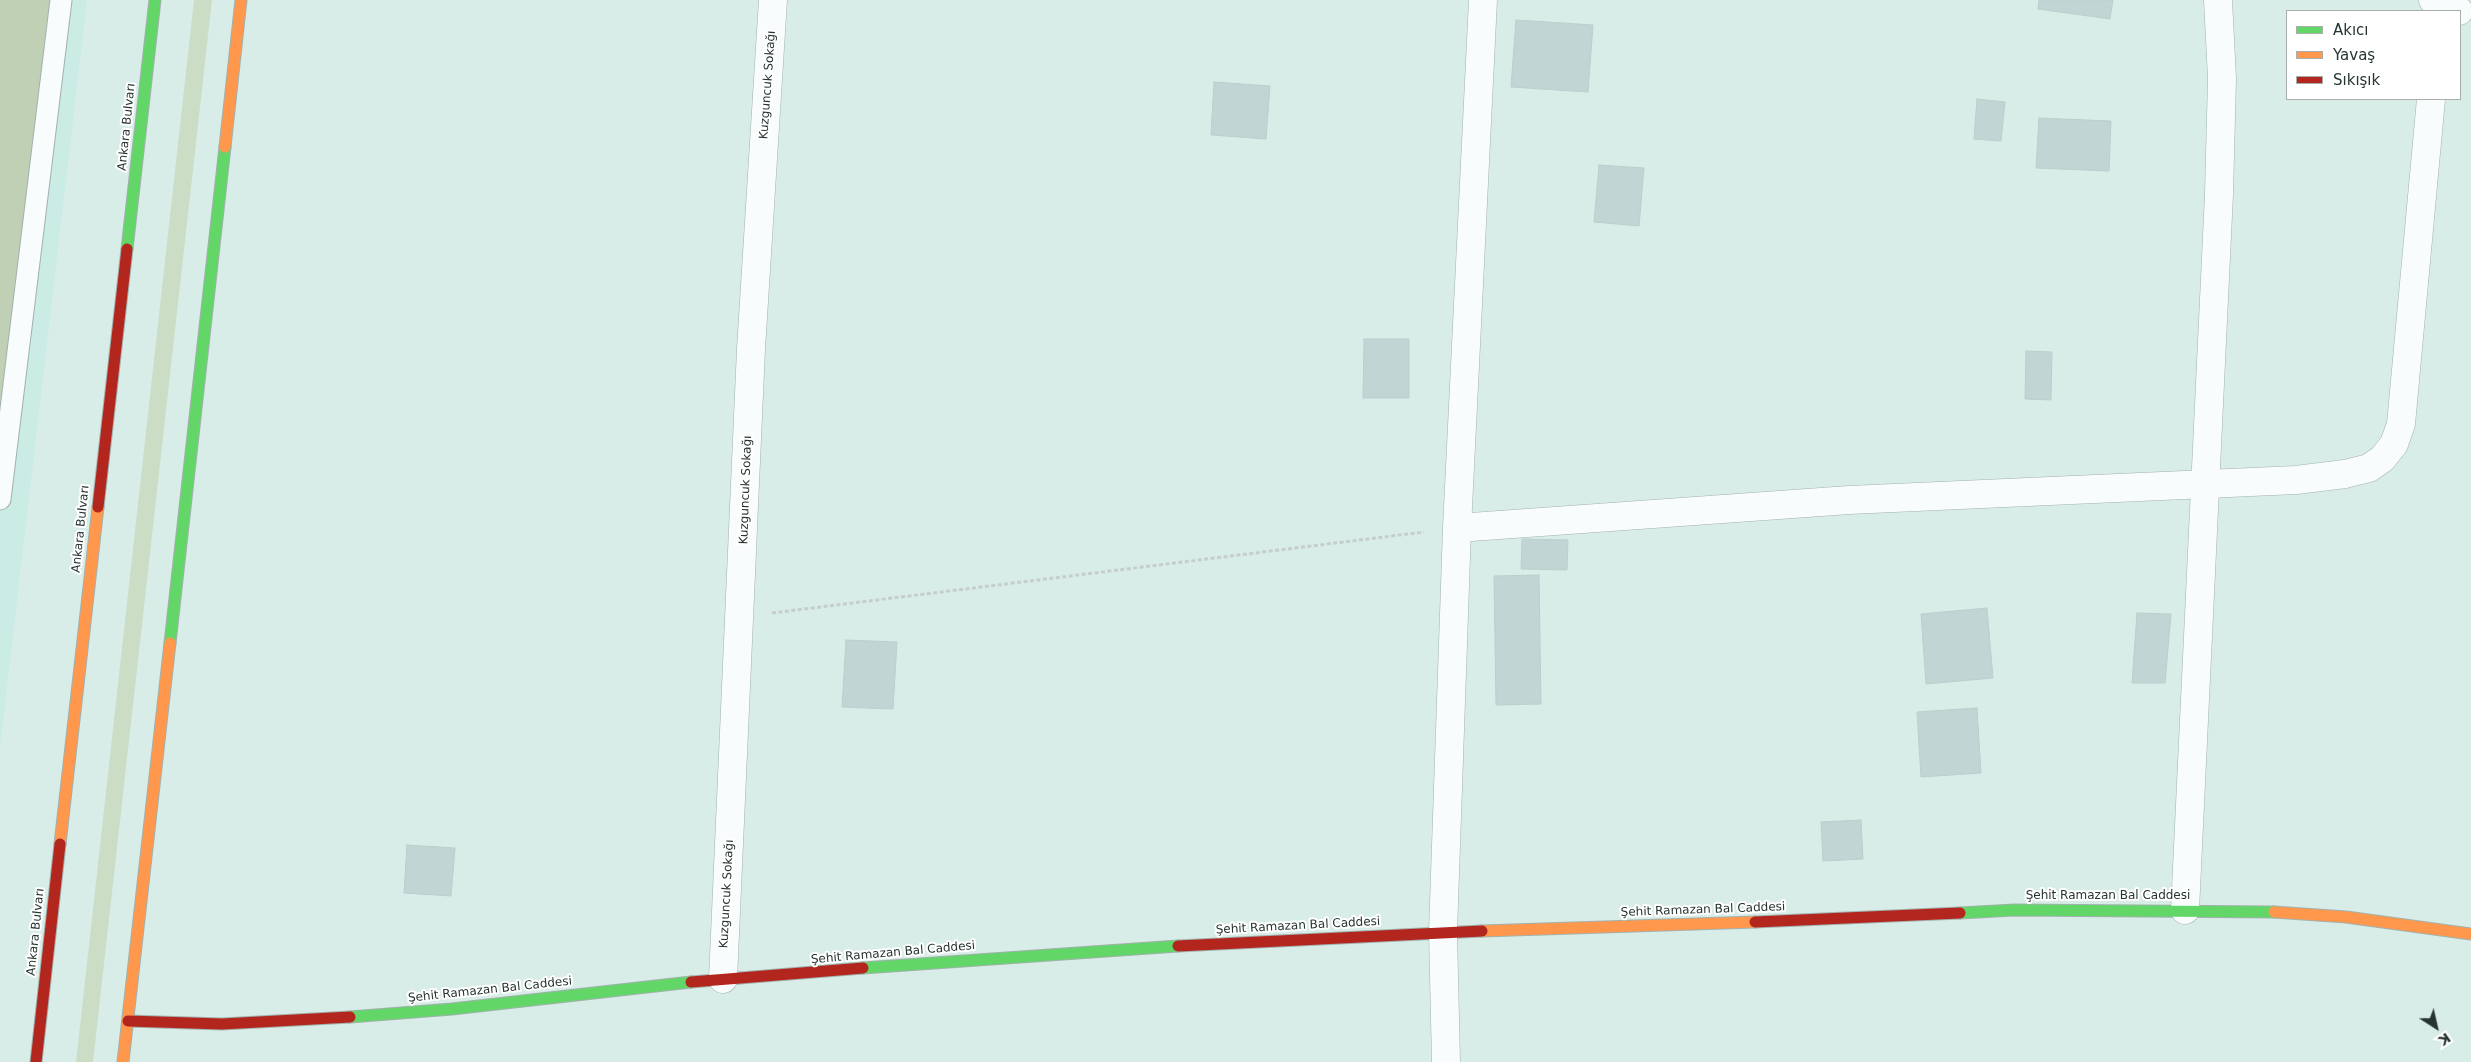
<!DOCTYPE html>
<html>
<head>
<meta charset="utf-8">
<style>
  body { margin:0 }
  #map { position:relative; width:2471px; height:1062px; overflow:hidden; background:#d9ede8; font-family:"DejaVu Sans",sans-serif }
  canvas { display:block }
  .legend { position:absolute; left:2286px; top:10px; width:175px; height:90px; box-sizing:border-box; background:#fff; border:1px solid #a9aead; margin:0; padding:6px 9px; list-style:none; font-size:15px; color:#273532 }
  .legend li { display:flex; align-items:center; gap:10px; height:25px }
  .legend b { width:25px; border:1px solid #a9aead }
  .north { position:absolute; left:2411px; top:1002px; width:50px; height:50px; -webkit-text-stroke:4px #fff; paint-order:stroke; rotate:145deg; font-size:14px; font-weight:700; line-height:20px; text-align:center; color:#273532 }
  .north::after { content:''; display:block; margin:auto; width:18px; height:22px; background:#273532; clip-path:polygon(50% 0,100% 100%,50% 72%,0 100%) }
</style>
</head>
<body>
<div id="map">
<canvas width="2471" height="1062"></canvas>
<ul class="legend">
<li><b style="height:6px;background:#63d668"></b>Akıcı</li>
<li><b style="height:6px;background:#ff974d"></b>Yavaş</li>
<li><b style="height:6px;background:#b3261e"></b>Sıkışık</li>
</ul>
<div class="north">K</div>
</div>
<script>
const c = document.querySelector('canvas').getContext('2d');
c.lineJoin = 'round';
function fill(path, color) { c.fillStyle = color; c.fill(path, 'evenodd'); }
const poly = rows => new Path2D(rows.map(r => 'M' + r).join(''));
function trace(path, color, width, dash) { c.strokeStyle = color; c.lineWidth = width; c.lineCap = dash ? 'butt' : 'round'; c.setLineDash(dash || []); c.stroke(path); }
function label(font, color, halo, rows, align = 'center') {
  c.font = font + ' "DejaVu Sans",sans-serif'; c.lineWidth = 4; c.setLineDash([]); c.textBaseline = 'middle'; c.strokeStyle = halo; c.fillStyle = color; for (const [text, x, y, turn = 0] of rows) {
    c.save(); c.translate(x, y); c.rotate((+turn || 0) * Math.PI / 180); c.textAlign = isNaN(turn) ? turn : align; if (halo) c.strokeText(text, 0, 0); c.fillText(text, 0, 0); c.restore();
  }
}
fill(poly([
  [0,0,87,0,0,747]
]), '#caece4');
fill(poly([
  [194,0,212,0,93,1062,76,1062]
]), '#ccddc5');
fill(poly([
  [0,0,52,0,0,462]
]), '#bfd0b5');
const building = poly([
  [2039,0,2113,0,2110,19,2038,9,2039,0],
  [1516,20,1593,25,1588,92,1511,87,1516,20],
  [1214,82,1270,86,1266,139,1211,135,1214,82],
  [1977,99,2005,102,2001,141,1974,139,1977,99],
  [2039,118,2111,121,2109,171,2036,168,2039,118],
  [1599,165,1644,168,1639,226,1594,222,1599,165],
  [1364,339,1409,339,1409,398,1363,398,1364,339],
  [2026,351,2052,352,2051,400,2025,399,2026,351],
  [1522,539,1568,540,1567,570,1521,569,1522,539],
  [1539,575,1541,704,1496,705,1494,576,1539,575],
  [1987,608,1993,678,1926,684,1921,614,1987,608],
  [2137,613,2171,614,2165,683,2132,683,2137,613],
  [846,640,897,642,893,709,842,707,846,640],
  [1977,708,1981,773,1921,777,1917,712,1977,708],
  [1861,820,1863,859,1823,861,1821,822,1861,820],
  [407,845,455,848,451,896,404,893,407,845]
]);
fill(building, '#c1d5d5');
trace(building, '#bdcdcb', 1);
const lane = poly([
  [0,499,61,0]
]);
const street = poly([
  [2433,0,2459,11],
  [1457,528,1849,500,2296,480,2345,474,2369,468,2382,459,2394,444,2401,424,2431,99],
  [2185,910,2219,194,2222,78,2218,0],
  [723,979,751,349,773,0],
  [1446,1062,1443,932,1457,528,1483,0]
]);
const fast = poly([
  [127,249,155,0],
  [170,643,225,147],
  [1960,913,2014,910,2274,912],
  [863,968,1178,946],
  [350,1017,452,1009,691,982]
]);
const slow = poly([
  [225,147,241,0],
  [60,844,98,507],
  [2274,912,2346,917,2471,934],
  [1482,931,1755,922],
  [123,1062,170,643]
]);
const jam = poly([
  [98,507,127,249],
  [1755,922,1960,913],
  [1178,946,1482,931],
  [691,982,863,968],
  [128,1021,222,1024,350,1017],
  [36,1062,60,844]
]);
trace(lane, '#a2b1ae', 23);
trace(street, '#a2b1ae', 29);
trace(fast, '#a2b1ae', 13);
trace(slow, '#a2b1ae', 13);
trace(jam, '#a2b1ae', 13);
trace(poly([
  [772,613,1424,532]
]), '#c6cecd', 3, [4, 2.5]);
trace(lane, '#f9fcfc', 21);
trace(street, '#f9fcfc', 28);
trace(fast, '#63d668', 11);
trace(slow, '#ff974d', 11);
trace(jam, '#b3261e', 11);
label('12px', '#273532', '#fff', [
  ["Kuzguncuk Sokağı",768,85,-86],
  ["Ankara Bulvarı",127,127,-84],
  ["Kuzguncuk Sokağı",746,490,-88],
  ["Ankara Bulvarı",81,529,-84],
  ["Kuzguncuk Sokağı",727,894,-87],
  ["Şehit Ramazan Bal Caddesi",2108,896],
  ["Şehit Ramazan Bal Caddesi",1703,910,-2],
  ["Şehit Ramazan Bal Caddesi",1298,926,-3],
  ["Ankara Bulvarı",36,932,-84],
  ["Şehit Ramazan Bal Caddesi",893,953,-5],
  ["Şehit Ramazan Bal Caddesi",490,990,-6]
]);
</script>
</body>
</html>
